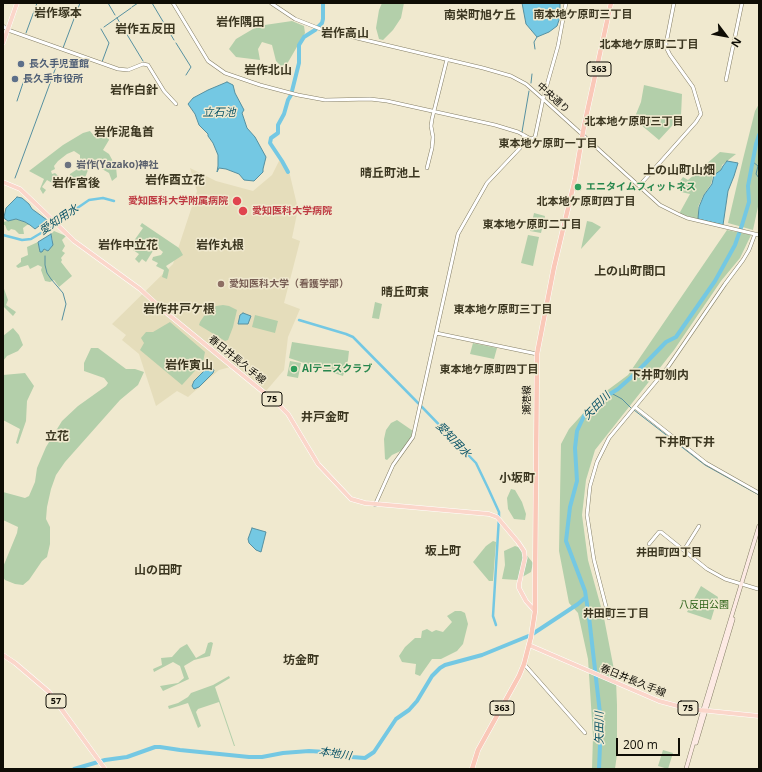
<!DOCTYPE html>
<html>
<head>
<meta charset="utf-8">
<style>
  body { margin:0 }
  #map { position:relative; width:762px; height:772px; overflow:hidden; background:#f0e9cf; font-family:"Open Sans",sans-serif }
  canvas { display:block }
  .frame { position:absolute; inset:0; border:4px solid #0f0d05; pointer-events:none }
  .north { position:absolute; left:706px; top:16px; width:40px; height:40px; -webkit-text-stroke:3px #f0e9cf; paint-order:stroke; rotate:122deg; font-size:11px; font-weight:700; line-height:16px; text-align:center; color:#0f0d05 }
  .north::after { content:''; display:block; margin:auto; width:14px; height:18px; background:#0f0d05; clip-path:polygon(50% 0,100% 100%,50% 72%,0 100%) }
  .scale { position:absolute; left:616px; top:738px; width:64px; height:18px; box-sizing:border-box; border:2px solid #0f0d05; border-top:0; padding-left:5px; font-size:12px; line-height:14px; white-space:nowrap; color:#0f0d05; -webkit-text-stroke:3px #f0e9cf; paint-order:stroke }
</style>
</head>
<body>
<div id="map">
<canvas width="762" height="772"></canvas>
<div class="frame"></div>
<div class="north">N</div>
<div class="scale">200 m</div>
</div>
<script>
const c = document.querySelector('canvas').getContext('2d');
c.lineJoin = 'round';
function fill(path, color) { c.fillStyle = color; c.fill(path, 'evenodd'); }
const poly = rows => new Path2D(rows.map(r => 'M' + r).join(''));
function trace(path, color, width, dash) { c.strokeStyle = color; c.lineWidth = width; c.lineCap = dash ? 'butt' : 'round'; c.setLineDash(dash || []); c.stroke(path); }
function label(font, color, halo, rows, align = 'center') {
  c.font = font + ' "Open Sans","Noto Sans JP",sans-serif'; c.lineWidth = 3; c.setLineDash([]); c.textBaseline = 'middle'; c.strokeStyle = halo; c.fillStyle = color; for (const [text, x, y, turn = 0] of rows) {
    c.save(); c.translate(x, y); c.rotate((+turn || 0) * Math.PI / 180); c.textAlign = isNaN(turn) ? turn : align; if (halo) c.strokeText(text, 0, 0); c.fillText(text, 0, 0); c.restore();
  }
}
fill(poly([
  [281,157,289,171,298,209,292,238,300,241,284,303,300,309,288,337,284,370,266,391,234,366,219,370,188,397,177,391,156,406,139,354,122,340,126,335,112,324,173,264,197,191,190,168,216,181,253,191,272,175]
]), '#e5ddbb');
fill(poly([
  [382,3,404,3,401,18,393,30,383,40,379,39,376,28,379,10],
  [292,21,304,26,305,33,287,64,281,66,276,61,272,45,262,42,258,49,260,60,236,57,229,49,236,39,258,26],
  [644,85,682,94,681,116,659,140,634,119,641,102],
  [759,104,759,202,753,230,728,223,743,159,755,111],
  [90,131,95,137,105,131,109,140,103,150,109,154,116,167,117,177,112,181,109,173,102,169,102,163,91,162,85,178,69,188,59,187,47,180,42,187,46,190,43,194,40,189,44,179,29,171,63,145,83,133],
  [74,151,80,155,80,162,82,163,79,168,70,174,69,179,64,181,55,173,52,174,51,171,55,169,54,166,58,161,67,154],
  [720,152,736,154,722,165,721,170,713,175,711,184,703,196,698,207,698,219,679,214,690,194,681,192,681,189,677,185,683,177,688,180],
  [534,213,545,216,541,233,530,231],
  [16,219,25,222,30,225,27,225,23,228,24,234,19,234,15,230,11,229,9,231,7,230,5,225,3,225,3,222],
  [587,221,592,222,601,227,581,249],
  [142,223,179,248,183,255,166,266,169,270,167,279,162,277,164,270,156,266,158,263,152,260,153,257,161,255,163,252,156,246,146,262,142,259,139,263,135,259,139,254,133,250,135,247,131,245,143,228,140,226],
  [727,230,751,235,740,258,721,281,674,350,595,450,586,480,582,515,588,560,604,618,616,680,617,705,617,754,615,769,592,769,593,736,588,659,578,613,569,603,559,551,561,444,569,429,597,398,628,375],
  [54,231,66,236,62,240,65,246,62,251,65,253,61,258,62,260,61,262,72,276,59,287,54,280,50,282,45,281,41,270,42,267,38,265,30,269,28,265,18,268,16,266,21,262,21,258,28,255,27,247,38,242,40,252,43,249,48,251,53,241,51,234],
  [528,235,539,237,533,266,521,263],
  [3,286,8,300,6,305,16,312,13,316,3,306],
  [375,302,382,304,379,319,372,318],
  [223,305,229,306,237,310,233,327,228,340,225,341,199,325,200,322,208,310,216,306],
  [255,315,278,321,275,333,252,327],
  [170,322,205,352,203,362,182,385,140,350,144,343,141,338,146,332,153,332],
  [13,328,19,335,23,345,18,351,7,356,3,361,3,336],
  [292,342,349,351,348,360,343,376,289,358],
  [473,343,497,348,494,359,470,354],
  [91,348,98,348,126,369,135,369,144,372,138,385,120,400,65,462,56,475,51,489,47,507,46,519,50,527,50,544,47,557,42,561,29,580,23,585,15,584,5,580,3,577,3,567,17,533,18,527,3,520,3,492,25,498,29,496,35,482,37,468,46,447,62,421,78,406,106,386,108,383,104,378,84,371,84,363],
  [290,361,301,363,298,378,287,376],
  [25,373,34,386,27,401,26,421,18,444,16,443,20,429,3,420,3,375],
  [397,420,413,431,412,436,405,449,392,455,387,460,385,459,384,439,386,430,391,423],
  [511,489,515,490,522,502,526,514,525,520,514,519,508,509,507,498],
  [493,541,496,542,493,581,489,581,473,562,486,546],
  [515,546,521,548,533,563,531,572,517,580,502,579,505,565,504,551],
  [701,586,718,597,711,620,687,612],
  [455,611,461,611,465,613,468,624,463,644,457,651,441,659,432,659,420,676,415,674,416,664,402,662,399,656,405,647,415,638,421,638,422,631,427,629,432,632,436,630,443,632,452,622,447,616],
  [211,642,213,643,210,656,194,660,184,666,189,679,163,691,160,686,178,683,184,678,180,666,173,662,154,672,153,669,162,665,161,658,172,657,180,648,187,644,196,658,205,653,208,643],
  [229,676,230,678,215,687,235,746,234,746,219,702,198,709,196,712,201,726,198,728,188,703,169,709,168,706,178,703,188,697,191,693,213,685],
  [663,750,673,753,668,769,658,766]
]), '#b3cfaa');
const water = poly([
  [522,3,560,3,560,17,557,26,549,32,537,37,526,24,522,3],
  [227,82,233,85,235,93,244,110,242,113,247,128,255,137,266,157,263,169,263,172,254,181,244,180,239,174,226,169,219,168,217,172,218,166,218,155,213,143,208,136,208,134,199,125,195,114,188,104,193,98,208,90,227,82],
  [727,161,738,163,734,176,728,191,723,225,698,219,699,207,704,195,712,184,714,175,721,170,723,166,727,161],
  [17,197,22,198,29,204,32,209,47,220,35,229,30,225,25,222,16,219,8,221,5,219,4,217,6,208,17,197],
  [51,234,53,245,48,251,44,249,42,252,40,252,38,242,51,234],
  [243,313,251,316,248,324,238,324,240,315,243,313],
  [210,367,214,370,213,373,199,387,194,389,192,386,194,381,206,369,210,367],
  [252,528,266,532,261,552,256,550,249,543,248,539,252,528]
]);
fill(water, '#74c8e3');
trace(water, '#5690a0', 1);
trace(poly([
  [108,3,115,15],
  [152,3,174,40],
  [132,7,138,3],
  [117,18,143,61],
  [104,27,131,8],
  [101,29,109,43,102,62],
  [26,33,37,3],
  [176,43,191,67,186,75],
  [63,48,80,3],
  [535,49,534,42,537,37],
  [531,83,532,74],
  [17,101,24,80],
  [522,132,529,91],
  [753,162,758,166,756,174,759,178],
  [15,178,56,67],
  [45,256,45,265,47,273,51,279,63,293,66,304,62,320],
  [611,393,622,399,631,408],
  [634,410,705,465,759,495]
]), '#5690a0', 1);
trace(poly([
  [3,235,22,240,31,239,41,233,89,200,103,198,114,201],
  [299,320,346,334,353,337,422,407,476,463,488,488,499,512,499,517,493,616,496,625]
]), '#74c8e3', 2.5);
trace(poly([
  [292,91,299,63,299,45,304,37,315,30,322,23,323,19,323,3],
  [288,172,282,161,270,143,271,138,278,133,278,125,284,114,288,100,291,95],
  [74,769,105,760,127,757,155,747,160,747,180,750,249,757,262,757,283,753,309,751,326,752,352,757,365,758,374,752,396,719,409,710,417,701,432,676,440,668,445,665,482,655,531,635,578,604,586,597],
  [599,769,601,722,589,617,585,591,566,541,570,507,577,481,575,448,577,431,584,416,600,400,618,389,636,373,666,342,676,337,715,281,735,245,742,225,749,202,748,186,756,144,759,135]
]), '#74c8e3', 4);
const tertiary = poly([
  [173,3,208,61,225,73,260,85,298,95,325,100,370,99,387,101,495,125,518,132,531,139,535,137,543,99,558,46,566,3],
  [271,3,295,19,323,30,483,68,511,76,526,84,543,99,660,205,678,214,687,218,759,235],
  [3,26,8,30,118,69,128,70,143,64,148,65,164,91,176,104],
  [726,80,742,3],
  [427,168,432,148,433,137,431,126,432,119,447,59],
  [639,186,696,122,701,114,693,87,670,55,667,49,666,44,674,3],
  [436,333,537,354],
  [635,407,706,463,759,493],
  [375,505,393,465,413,437,458,234,487,183,520,148,524,135],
  [649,544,659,532,661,532,707,569,725,579,758,589],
  [684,550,699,526],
  [609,618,594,560,587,515,590,486,597,462,609,438,668,367,725,284,743,260,749,250,755,234],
  [524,664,585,733]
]);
const secondary = poly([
  [696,743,733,619],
  [686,769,703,710,759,526]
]);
const primary = poly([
  [3,43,17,3],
  [3,182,20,189,40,208,74,241,140,289,163,310,278,404,288,414,318,464,351,499,365,503,489,514,497,517,518,542,524,551,525,558,519,584,519,588,526,601,535,611],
  [529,645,659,701,689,709,759,716],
  [3,655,15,663,49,692,105,769]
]);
const trunk = poly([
  [472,769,478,750,519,676,524,664,531,637,535,611,535,587,537,354,554,267,575,179,584,126,611,3]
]);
trace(tertiary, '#857f67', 4);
trace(secondary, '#857f67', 4.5);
trace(primary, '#fff', 5);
trace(trunk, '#fff', 5.5);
trace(tertiary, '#fff', 3);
trace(secondary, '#fdeae4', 3.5);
trace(primary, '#fbd6ca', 4);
trace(trunk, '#fac8b8', 4.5);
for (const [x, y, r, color] of [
  [21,64,4,"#5c6f8a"],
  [15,79,4,"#5c6f8a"],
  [68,165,4,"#6b7280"],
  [578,187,4,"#2e9e5b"],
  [237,201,5,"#e0444e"],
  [243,211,5,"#e0444e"],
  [221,284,4,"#8d6e63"],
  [294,369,4,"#2e9e5b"]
]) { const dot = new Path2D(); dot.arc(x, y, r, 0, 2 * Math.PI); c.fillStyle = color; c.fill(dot); trace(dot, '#f0e9cf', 1.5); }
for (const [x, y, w] of [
  [599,69,24],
  [272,399,20],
  [56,701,20],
  [502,708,24],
  [688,708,20]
]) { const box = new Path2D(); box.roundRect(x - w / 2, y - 7, w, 14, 3); c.fillStyle = '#f0e9cf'; c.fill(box); trace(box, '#0f0d05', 1); }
label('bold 9px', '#0f0d05', null, [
  ["363",599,69],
  ["75",272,399],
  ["57",56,701],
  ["363",502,708],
  ["75",688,708]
]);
label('bold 10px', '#4e5e75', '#f0e9cf', [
  ["長久手児童館",29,64],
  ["長久手市役所",23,79]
], 'left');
label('10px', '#0f0d05', '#f0e9cf', [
  ["中央通り",553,98,42],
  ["春日井長久手線",237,360,39],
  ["瀬港線",527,400,-90],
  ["春日井長久手線",633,681,22]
]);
label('bold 10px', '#5b616d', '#f0e9cf', [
  ["岩作(Yazako)神社",76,165]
], 'left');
label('bold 10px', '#27864d', '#f0e9cf', [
  ["エニタイムフィットネス",586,187],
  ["AIテニスクラブ",302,369]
], 'left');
label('bold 10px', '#be3a42', '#f0e9cf', [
  ["愛知医科大学附属病院",228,201],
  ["愛知医科大学病院",252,211,"left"]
], 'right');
label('bold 10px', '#785e54', '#f0e9cf', [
  ["愛知医科大学（看護学部）",229,284]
], 'left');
label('10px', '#2a6015', '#f0e9cf', [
  ["八反田公園",704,605]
]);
label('bold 11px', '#3c3721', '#f0e9cf', [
  ["南本地ケ原町三丁目",583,15],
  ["北本地ケ原町二丁目",649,45],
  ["北本地ケ原町三丁目",634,122],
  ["東本地ケ原町一丁目",548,144],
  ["北本地ケ原町四丁目",586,202],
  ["東本地ケ原町二丁目",532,225],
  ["東本地ケ原町三丁目",503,310],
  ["東本地ケ原町四丁目",489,370],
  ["井田町四丁目",669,553],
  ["井田町三丁目",616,614]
]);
label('italic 11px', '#0c5568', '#f0e9cf', [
  ["立石池",219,113],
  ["愛知用水",59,220,-34],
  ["矢田川",597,406,-45],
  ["愛知用水",453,440,46],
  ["矢田川",600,728,-90],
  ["本地川",335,754,8]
]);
label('bold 12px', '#3c3721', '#f0e9cf', [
  ["岩作塚本",58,14],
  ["南栄町旭ケ丘",480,16],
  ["岩作隅田",240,23],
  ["岩作五反田",145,30],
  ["岩作高山",345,34],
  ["岩作北山",268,71],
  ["岩作白針",134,91],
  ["岩作泥亀首",124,133],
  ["上の山町山畑",679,171],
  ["晴丘町池上",390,174],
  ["岩作酉立花",175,181],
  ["岩作宮後",76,184],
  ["岩作中立花",128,246],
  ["岩作丸根",220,246],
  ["上の山町間口",630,272],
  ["晴丘町東",405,293],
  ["岩作井戸ケ根",179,310],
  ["岩作寅山",189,366],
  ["下井町刎内",659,376],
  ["井戸金町",325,418],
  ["立花",57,437],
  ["下井町下井",685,443],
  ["小坂町",517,479],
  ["坂上町",443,552],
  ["山の田町",158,571],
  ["坊金町",301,661]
]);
</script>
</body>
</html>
